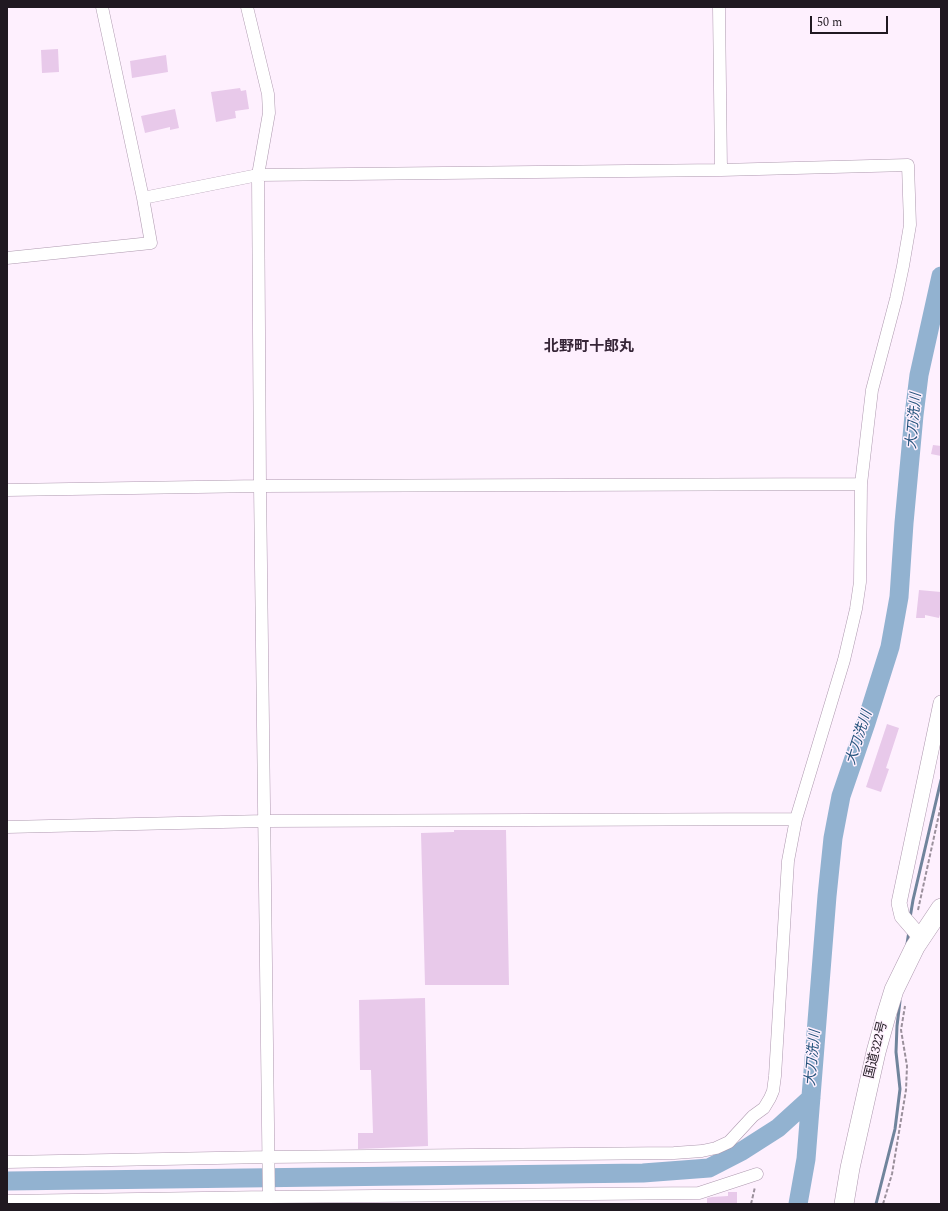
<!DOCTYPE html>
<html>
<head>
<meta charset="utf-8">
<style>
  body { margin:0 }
  #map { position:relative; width:948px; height:1211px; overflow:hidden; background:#fef0fe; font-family:Spectral,serif }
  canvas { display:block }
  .frame { position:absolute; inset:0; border:8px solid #201921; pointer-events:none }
  .scale { position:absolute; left:810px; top:16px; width:78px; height:18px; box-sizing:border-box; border:2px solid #201921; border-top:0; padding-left:5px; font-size:12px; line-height:14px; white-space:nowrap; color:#201921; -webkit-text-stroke:3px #fef0fe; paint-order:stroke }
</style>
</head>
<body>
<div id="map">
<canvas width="948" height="1211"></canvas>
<div class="frame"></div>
<div class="scale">50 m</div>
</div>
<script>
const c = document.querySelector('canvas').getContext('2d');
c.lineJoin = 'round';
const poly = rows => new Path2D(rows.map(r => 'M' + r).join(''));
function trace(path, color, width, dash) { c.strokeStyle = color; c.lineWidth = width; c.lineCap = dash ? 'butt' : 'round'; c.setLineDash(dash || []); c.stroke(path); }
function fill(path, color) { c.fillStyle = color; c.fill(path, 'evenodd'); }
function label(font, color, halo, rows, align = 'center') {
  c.font = font + ' Spectral,"Noto Sans JP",serif'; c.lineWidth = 3; c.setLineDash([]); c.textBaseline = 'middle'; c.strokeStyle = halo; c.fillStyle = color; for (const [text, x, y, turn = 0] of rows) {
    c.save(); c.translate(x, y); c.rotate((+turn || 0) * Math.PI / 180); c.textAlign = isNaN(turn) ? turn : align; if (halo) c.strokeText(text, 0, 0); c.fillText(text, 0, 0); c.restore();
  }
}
trace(poly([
  [910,918,913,900,941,780],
  [907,944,909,931],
  [876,1204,895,1129,900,1089,896,1052,897,1026,900,1001]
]), '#70849c', 3);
trace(poly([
  [7,1181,643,1173,709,1168,742,1151,778,1128,811,1098],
  [798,1204,806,1159,827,896,833,838,841,796,866,723,890,647,899,597,904,523,914,415,919,375,941,276]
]), '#92b2d0', 19);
fill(poly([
  [58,49,59,72,42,73,41,50],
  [166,55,168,72,132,78,130,61],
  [240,88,241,91,246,90,249,109,235,111,236,118,216,122,211,92],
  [175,109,179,128,170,130,170,127,145,133,141,116],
  [933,445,941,446,941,456,931,454],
  [919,590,941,592,941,611,939,618,925,615,925,618,916,618],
  [887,724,899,728,886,768,889,769,881,792,866,787],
  [454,830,506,830,509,985,425,985,421,833,454,832],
  [425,998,428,1146,358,1149,358,1133,373,1133,371,1070,360,1070,359,1000],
  [728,1192,737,1192,737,1204,707,1204,707,1198,712,1197,728,1196]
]), '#e8c9ea');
const minor = poly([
  [247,7,268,94,269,113,258,175,260,486,269,1204],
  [719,7,721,170],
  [7,258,151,243,143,198,102,7],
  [7,490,260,486,861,484],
  [7,827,265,821,796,819],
  [7,1162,268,1157,674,1153,702,1151,716,1148,729,1142,753,1116,764,1108,770,1098,773,1091,775,1076,788,861,796,819,844,660,856,609,860,582,861,484,872,390,896,299,903,266,910,225,908,165,721,170,258,175,143,198],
  [7,1201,268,1197,699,1193,757,1174]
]);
const tertiary = poly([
  [921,938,902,916,899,903,941,703]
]);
const trunk = poly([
  [844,1204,850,1168,876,1052,886,1016,894,990,915,947,941,908]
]);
trace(minor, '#ae99af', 13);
trace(tertiary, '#ae99af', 16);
trace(trunk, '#ae99af', 20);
trace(poly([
  [918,910,941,805],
  [751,1204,755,1187],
  [883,1204,892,1174,906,1090,907,1066,901,1030,905,1006]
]), '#9b909c', 2, [4, 2]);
trace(minor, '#fff', 12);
trace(tertiary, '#fff', 15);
trace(trunk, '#fff', 19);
label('13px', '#201921', '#fef0fe', [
  ["国道322号",877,1050,-76]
]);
label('italic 14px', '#24537c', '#fef0fe', [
  ["大刀洗川",915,421,-85],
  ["大刀洗川",860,738,-72],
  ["大刀洗川",814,1058,-85]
]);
label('bold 15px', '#372638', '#fef0fe', [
  ["北野町十郎丸",589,348]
]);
</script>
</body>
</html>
